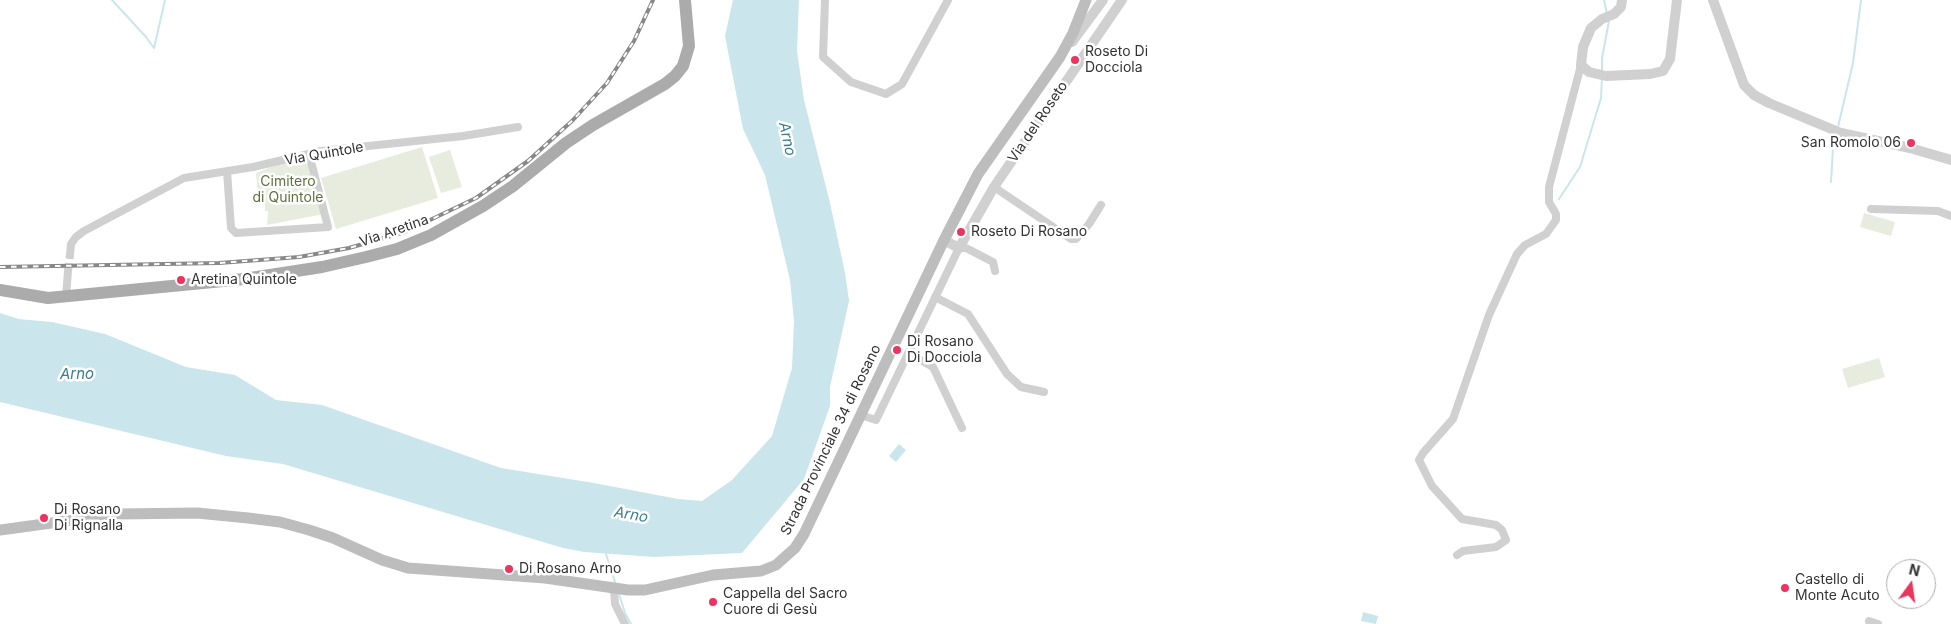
<!DOCTYPE html>
<html>
<head>
<meta charset="utf-8">
<style>
  body { margin:0 }
  #map { position:relative; width:1951px; height:624px; overflow:hidden; background:#fff; font-family:Inter,sans-serif }
  canvas { display:block }
  .north { position:absolute; left:1886px; top:559px; width:50px; height:50px; box-sizing:border-box; background:#fff; border:1px solid #adadad; border-radius:50%; rotate:14deg; font-size:14px; font-weight:700; line-height:20px; text-align:center; color:#333 }
  .north::after { content:''; display:block; margin:auto; width:18px; height:22px; background:#eb345e; clip-path:polygon(50% 0,100% 100%,50% 72%,0 100%) }
</style>
</head>
<body>
<div id="map">
<canvas width="1951" height="624"></canvas>
<div class="north">N</div>
</div>
<script>
const c = document.querySelector('canvas').getContext('2d');
c.lineJoin = 'round';
function fill(path, color) { c.fillStyle = color; c.fill(path, 'evenodd'); }
const poly = rows => new Path2D(rows.map(r => 'M' + r).join(''));
function trace(path, color, width, dash) { c.strokeStyle = color; c.lineWidth = width; c.lineCap = dash ? 'butt' : 'round'; c.setLineDash(dash || []); c.stroke(path); }
function label(font, color, halo, rows, align = 'center') {
  c.font = font + ' Inter,sans-serif'; c.lineWidth = 5; c.setLineDash([]); c.textBaseline = 'middle'; c.strokeStyle = halo; c.fillStyle = color; for (const [text, x, y, turn = 0] of rows) {
    c.save(); c.translate(x, y); c.rotate((+turn || 0) * Math.PI / 180); c.textAlign = isNaN(turn) ? turn : align; if (halo) c.strokeText(text, 0, 0); c.fillText(text, 0, 0); c.restore();
  }
}
fill(poly([
  [422,147,438,198,336,229,321,178],
  [450,150,462,187,441,193,429,157],
  [308,157,324,214,267,225,268,211,265,211,265,204,259,205,256,173,285,161],
  [1864,213,1895,222,1891,236,1860,227],
  [1879,358,1885,377,1848,388,1842,369]
]), '#e8ecde');
fill(poly([
  [733,0,799,0,797,51,804,100,830,203,845,273,849,301,830,387,830,406,804,479,742,553,654,557,584,552,563,548,283,464,226,456,0,402,0,313,19,319,52,322,105,334,186,367,235,375,276,400,322,405,501,468,594,483,678,499,702,501,732,480,772,436,792,368,794,321,790,280,765,175,743,129,725,36],
  [899,444,906,450,896,462,889,456],
  [1363,612,1378,616,1376,624,1361,621]
]), '#cbe5ed');
trace(poly([
  [112,0,146,37,154,48],
  [1604,0,1607,14],
  [154,48,165,0],
  [1602,71,1602,58,1609,21],
  [1838,127,1853,63,1861,0],
  [1831,182,1833,148,1836,134],
  [1559,199,1580,167,1601,98,1602,78],
  [605,551,616,585],
  [619,594,625,613,631,624]
]), '#cbe5ed', 2);
trace(poly([
  [68,271,70,255]
]), '#d6d6d6', 8, [8, 4]);
trace(poly([
  [825,0,823,57,851,82,886,94,902,84,948,0],
  [227,171,231,228,236,233,328,227,309,154],
  [994,187,1071,239,1076,239,1089,224,1101,205],
  [1871,209,1938,211,1951,216],
  [70,255,71,244,76,237,84,231,184,178,253,167,321,151,463,136,518,127],
  [66,297,68,271],
  [935,297,968,314,1007,374,1021,387,1044,392],
  [908,353,933,367,962,428],
  [860,415,876,420,959,248,966,248,993,262,995,271],
  [1457,555,1463,551,1496,547,1506,540,1502,530,1496,525,1462,519,1432,486,1419,460,1423,453,1453,419,1489,315,1517,254,1525,245,1546,234,1556,220,1556,214,1549,202,1549,187,1581,65],
  [614,589,615,604,625,624],
  [1869,621,1878,624]
]), '#d0d0d0', 8);
trace(poly([
  [1622,0,1621,7,1614,14,1602,19,1591,28,1583,47,1581,65,1589,72,1606,76,1650,74,1663,71,1670,59,1677,0],
  [1713,0,1744,85,1754,95,1769,103,1841,133,1910,148,1951,160],
  [1072,42,1103,0],
  [944,240,959,248,994,187,1122,0]
]), '#d0d0d0', 10);
trace(poly([
  [0,530,117,514,197,513,248,518,280,522,309,530,333,538,382,560,408,568,545,578,628,590,645,590,713,575,761,571,776,565,795,548,804,534,944,240,978,174,1060,57,1073,33,1086,0]
]), '#bdbdbd', 11);
trace(poly([
  [0,290,48,298,244,279,322,267,366,257,397,249,431,235,483,206,513,186,566,143,593,125,665,84,675,76,683,66,689,46,685,0]
]), '#ababab', 12);
const rail = poly([
  [0,267,219,263,299,257,349,248,405,232,476,198,528,161,573,120,607,83,634,41,653,0]
]);
trace(rail, '#888', 4);
trace(rail, '#fff', 2, [5.5]);
for (const [x, y, r, color] of [
  [1075,60,5,"#eb345e"],
  [1911,143,5,"#eb345e"],
  [961,232,5,"#eb345e"],
  [181,280,5,"#eb345e"],
  [897,350,5,"#eb345e"],
  [44,518,5,"#eb345e"],
  [509,569,5,"#eb345e"],
  [1785,588,5,"#eb345e"],
  [713,602,5,"#eb345e"]
]) { const dot = new Path2D(); dot.arc(x, y, r, 0, 2 * Math.PI); c.fillStyle = color; c.fill(dot); trace(dot, '#fff', 2); }
label('14px', '#333', '#fff', [
  ["Roseto Di",1085,52],
  ["Docciola",1085,68],
  ["San Romolo 06",1901,143,"right"],
  ["Roseto Di Rosano",971,232],
  ["Aretina Quintole",191,280],
  ["Di Rosano",907,342],
  ["Di Docciola",907,358],
  ["Di Rosano",54,510],
  ["Di Rignalla",54,526],
  ["Di Rosano Arno",519,569],
  ["Castello di",1795,580],
  ["Monte Acuto",1795,596],
  ["Cappella del Sacro",723,594],
  ["Cuore di Gesù",723,610]
], 'left');
label('14px', '#333', '#fff', [
  ["Via del Roseto",1038,122,-56],
  ["Via Quintole",324,154,-10],
  ["Via Aretina",394,231,-19],
  ["Strada Provinciale 34 di Rosano",831,440,-64]
]);
label('14px', '#5e713e', '#fff', [
  ["Cimitero",288,182],
  ["di Quintole",288,198]
]);
label('italic 15px', '#3b7e92', '#fff', [
  ["Arno",787,139,78],
  ["Arno",77,374],
  ["Arno",631,515,10]
]);
</script>
</body>
</html>
